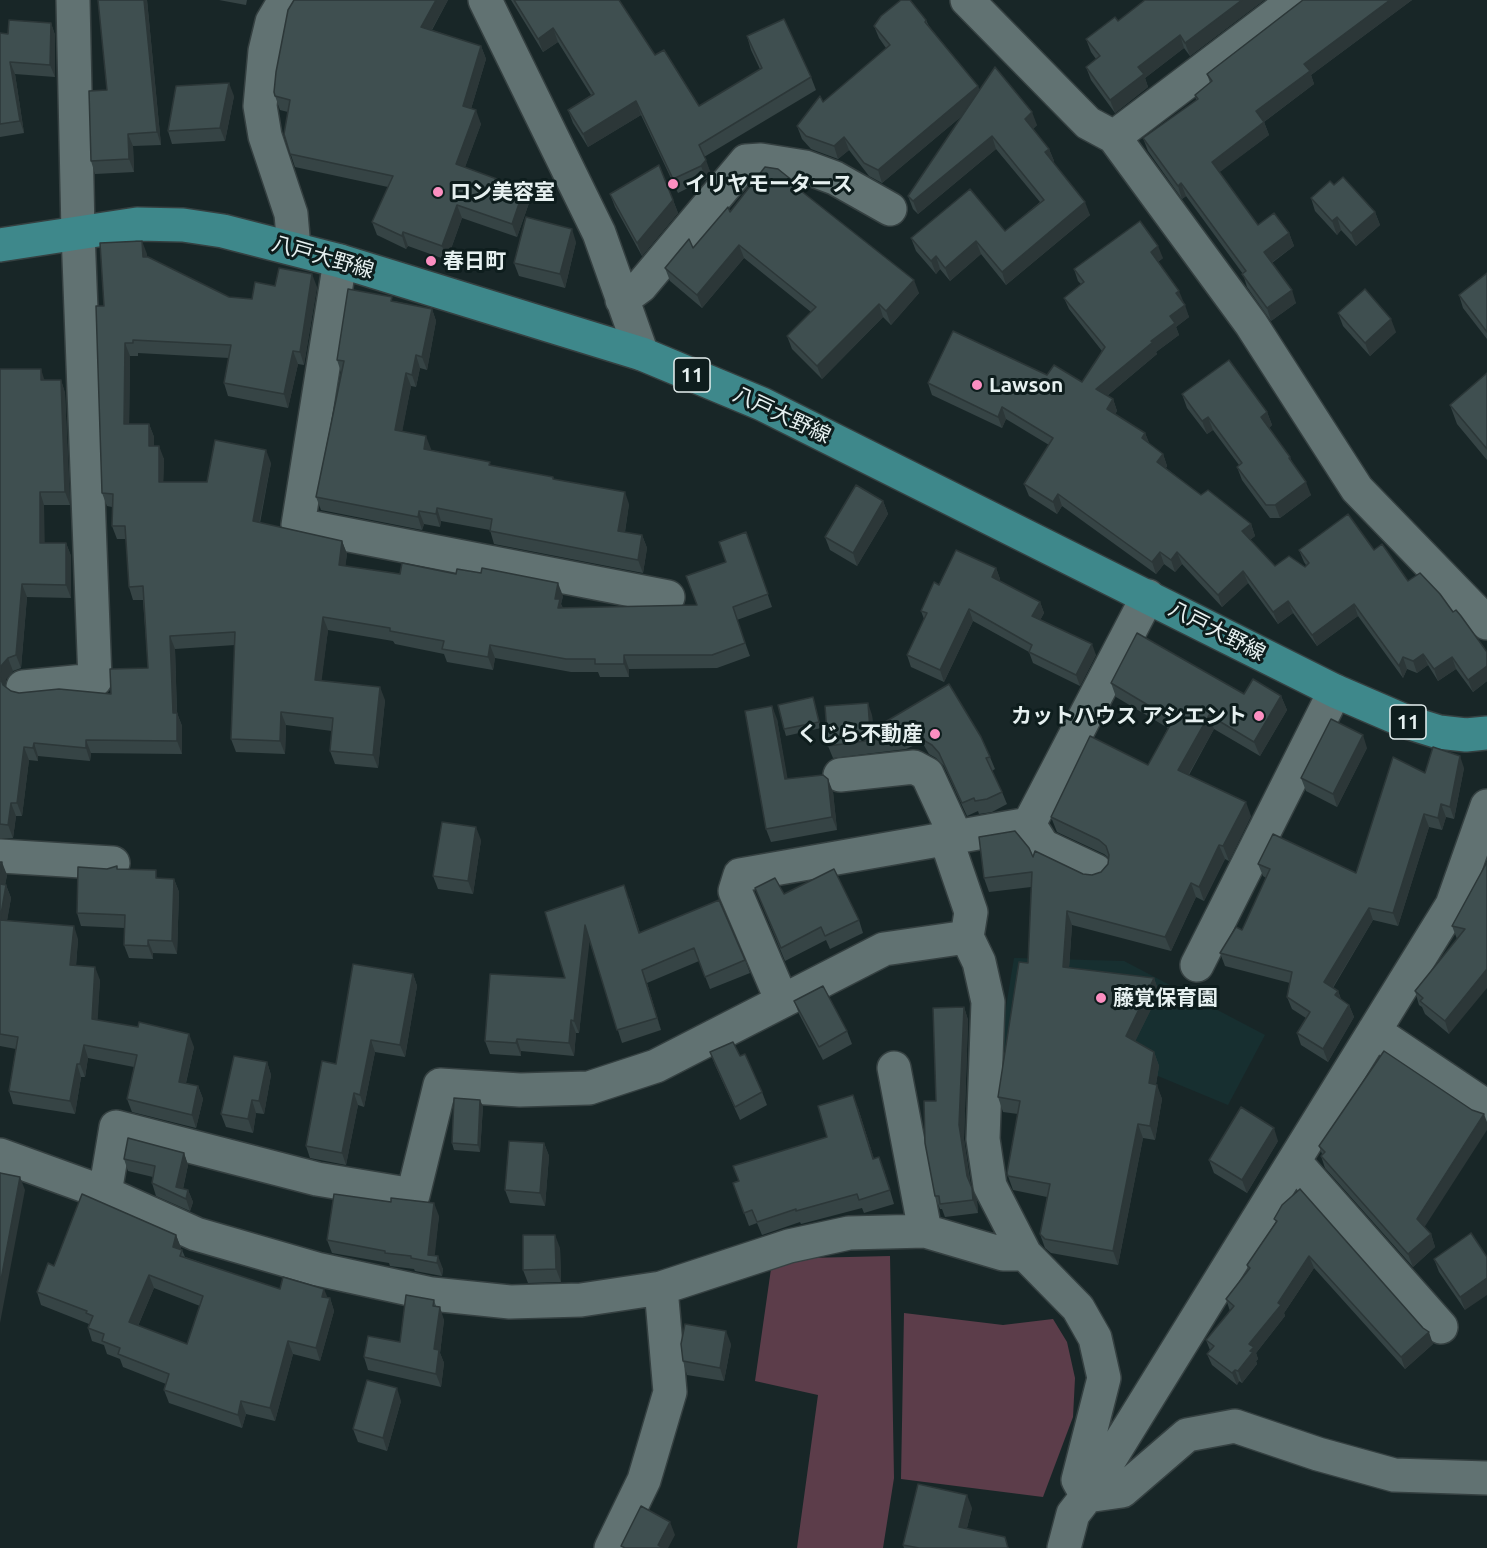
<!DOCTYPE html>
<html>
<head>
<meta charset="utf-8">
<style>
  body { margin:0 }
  canvas { display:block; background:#182627 }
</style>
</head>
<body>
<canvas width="1487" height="1548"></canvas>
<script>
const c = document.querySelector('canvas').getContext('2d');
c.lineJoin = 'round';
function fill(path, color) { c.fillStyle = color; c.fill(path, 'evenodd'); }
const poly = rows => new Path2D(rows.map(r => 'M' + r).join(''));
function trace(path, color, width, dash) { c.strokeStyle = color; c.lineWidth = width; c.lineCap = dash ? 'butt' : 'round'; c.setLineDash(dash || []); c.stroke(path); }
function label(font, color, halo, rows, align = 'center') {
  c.font = font + ' Ubuntu,"Noto Sans JP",sans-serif'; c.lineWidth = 6; c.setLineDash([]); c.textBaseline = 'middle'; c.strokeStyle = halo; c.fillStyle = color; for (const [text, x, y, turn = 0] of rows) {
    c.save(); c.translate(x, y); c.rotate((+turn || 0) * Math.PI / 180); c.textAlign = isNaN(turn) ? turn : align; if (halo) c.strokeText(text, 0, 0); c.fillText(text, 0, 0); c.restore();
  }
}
fill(poly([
  [1014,958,1124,961,1265,1035,1228,1105,1158,1076,999,1050]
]), '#172f30');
fill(poly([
  [890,1256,894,1478,883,1548,797,1548,818,1395,755,1381,771,1269,808,1258],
  [904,1313,1003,1325,1053,1319,1067,1342,1075,1378,1073,1417,1043,1497,901,1479]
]), '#5c3d4a');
const minor = poly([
  [285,0,272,22,265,51,260,106,265,136,291,214,294,248],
  [485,0,599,233,642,354],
  [967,0,1088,123,1114,137],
  [1295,0,1114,137,1251,324,1357,489,1487,623],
  [340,261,298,525,668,597],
  [622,300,641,286,746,161,761,160,805,167,835,178,890,209],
  [23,687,95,680,78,232,73,0],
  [840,775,914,767,927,774,956,837],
  [1029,824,1043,846,1096,871],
  [946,839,971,912,967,937],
  [0,856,113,863],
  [1197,965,1335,691],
  [782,1001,735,891,740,875,1029,824,1148,596],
  [1374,1031,1487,1107],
  [894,1068,925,1231],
  [0,1155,105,1193],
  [1294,1161,1441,1327],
  [1025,1254,1003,1254,925,1231,849,1233,789,1246,661,1288,581,1300,510,1302,432,1294,317,1269,196,1234,105,1193,116,1127,317,1179,413,1195,440,1085,520,1090,589,1088,656,1066,884,949,967,937,979,962,988,1002,983,1139,990,1186,1025,1254,1078,1308,1095,1338,1104,1378,1078,1480,1087,1496,1122,1491,1187,1435,1235,1426,1318,1454,1394,1475,1487,1478],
  [611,1548,644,1480,670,1392,661,1288],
  [1064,1548,1073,1514,1087,1496,1452,905,1487,806]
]);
const major = poly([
  [0,245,137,224,183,225,223,231,340,261,642,354,762,404,1335,691,1407,722,1439,732,1466,735,1487,733]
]);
trace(minor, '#354041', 36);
trace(major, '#354041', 36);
trace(minor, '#617272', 33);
trace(major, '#3e888b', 33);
fill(poly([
  [98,0,147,0,161,145,133,146,134,172,95,174,91,161,107,90],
  [219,0,247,0,246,5],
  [294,0,448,0,432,30,481,46,486,59,471,109,481,124,465,167,529,203,517,237,462,218,447,260,408,246,406,249,377,235,372,222,388,187,295,167,284,134,288,112,280,110,275,96],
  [511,0,619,0,655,55,699,106,760,69,751,50,747,36,811,77,816,90,704,157,711,174,706,179,678,193,641,115,588,147,573,123,568,110,591,95,558,42,543,52],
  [1145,0,1264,0,1190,56,1184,48,1145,78,1148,87,1115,113,1091,80,1086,67,1096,59,1091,52,1086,39,1118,21],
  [1303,0,1412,0,1311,75,1314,84,1264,122,1269,135,1219,172,1258,225,1289,233,1294,246,1272,263,1296,303,1271,321,1247,287,1243,274,1186,196,1182,199,1148,151,1143,138,1196,100,1195,95,1210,83,1207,74],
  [926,20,929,26,978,86,979,90,1037,125,1033,129,1049,149,1054,161,1053,162,1090,215,1006,285,981,254,950,281,940,269,936,274,916,251,911,238,1005,231,1040,202,996,149,918,214,913,209,908,196,963,115,882,183,869,176,849,150,838,159,811,149,802,139,797,126,823,102,886,48,879,38,874,26],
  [51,23,55,35,55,77,15,74,24,133,0,137,0,33,8,34],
  [234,96,225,141,172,144,168,131],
  [793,181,795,185,919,293,891,325,883,317,822,379,792,349,787,336,811,312,744,258,702,308,670,281,665,268,693,248,730,212],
  [1334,185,1375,212,1380,225,1356,246,1341,230,1337,235,1315,211,1311,198],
  [610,194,673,200,678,213,642,256,615,207],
  [576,242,565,288,519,276,514,263],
  [147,254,147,257,229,297,252,299,275,286,317,287,304,365,298,364,288,408,228,396,224,383,229,358,138,353,138,356,130,356,129,424,149,424,154,437,154,446,164,459,163,482,207,482,271,463,260,523,342,541,347,554,345,566,563,596,561,604,563,608,697,605,746,532,772,607,737,620,750,656,717,668,629,669,629,677,600,677,598,672,571,672,495,658,493,670,447,662,444,654,395,644,393,641,328,630,321,681,385,700,378,768,335,764,330,751,332,731,286,725,285,754,236,752,231,739,235,645,175,649,177,713,182,726,182,754,91,753,90,761,38,756,38,761,29,760,22,816,16,816,13,838,0,838,0,369,45,380,61,380,65,393,70,505,44,505,44,543,66,543,71,556,71,598,27,597,21,668,13,671,6,679,5,686,11,691,19,693,111,694,148,668,143,600,133,600,129,587,126,539,117,539,112,526,112,507,107,506,102,493,104,306],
  [1163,258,1158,262,1183,303,1189,317,1176,327,1179,335,1156,352,1157,354,1107,396,1113,399,1117,411,1115,414,1145,433,1149,443,1163,454,1167,466,1166,468,1201,495,1251,524,1255,536,1250,540,1275,566,1305,567,1306,565,1304,562,1299,550,1374,550,1408,581,1453,612,1487,652,1487,681,1473,692,1456,669,1438,681,1428,665,1417,673,1407,669,1403,678,1358,616,1317,646,1293,613,1278,624,1248,583,1222,607,1182,564,1175,572,1164,564,1156,574,1062,506,1057,514,1029,496,1024,484,1049,445,1006,419,1002,428,932,395,928,383,1047,375,1082,382,1102,351,1069,309,1064,298,1081,284,1078,281,1074,269],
  [1487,273,1487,339,1463,308,1459,295],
  [394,301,432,309,436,321,427,370,420,368,416,387,411,386,402,431,431,449,431,450,491,465,553,477,554,479,629,504,625,532,642,535,647,548,643,573,494,544,490,530,441,521,440,527,424,524,422,530,321,510,316,497,341,372,337,360],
  [1338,313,1396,332,1370,356,1343,326],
  [1487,373,1487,460,1457,424,1450,405],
  [1182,394,1267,412,1272,425,1269,428,1290,457,1292,462,1311,495,1280,518,1270,518,1242,480,1237,467,1239,465,1213,430,1207,434,1187,408],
  [883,501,888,514,857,566,830,550,825,537],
  [996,568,1000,579,999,581,1040,602,1044,613,1040,620,1096,655,1080,686,1033,663,1029,652,973,621,944,682,911,667,907,655,924,619,921,611,939,585],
  [1111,683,1244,694,1281,696,1287,710,1260,756,1214,729,1189,775,1251,816,1229,861,1225,859,1204,901,1196,897,1171,951,1072,925,1069,968,1154,978,1159,993,1135,1041,1154,1052,1159,1066,1156,1084,1162,1099,1155,1140,1143,1138,1118,1265,1051,1253,1045,1248,1040,1234,1047,1197,1013,1190,1007,1173,1018,1114,1003,1112,998,1097,1028,963,1031,887,989,892,984,878,1033,857,1083,874,1092,875,1101,872,1108,864,1109,858,1104,854,1057,832,1051,817,1148,765,1168,728,1116,697],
  [949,684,990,757,995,769,992,771,1002,792,1007,804,992,812,979,814,978,811,967,816,944,766,936,758,929,754,922,742,906,749,833,758,828,746,872,715,873,729],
  [813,697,821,728,786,736,784,729],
  [777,719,787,779,833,792,837,830,771,842,766,829],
  [1367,748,1337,807,1306,791,1301,778],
  [1464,768,1454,819,1446,817,1442,830,1429,827,1398,926,1373,920,1333,988,1338,991,1341,999,1349,1005,1354,1017,1328,1062,1301,1045,1297,1033,1306,1018,1292,1009,1287,997,1290,983,1225,966,1220,953,1242,930,1266,878,1263,876,1258,864,1356,873,1425,773],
  [481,840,473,894,438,889,433,876],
  [0,862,7,875,5,885,6,885,11,898,7,920,78,939,76,966,100,980,97,1020,194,1047,186,1083,198,1086,203,1099,196,1128,132,1112,127,1099,134,1067,88,1058,85,1077,81,1077,75,1114,13,1104,9,1091,16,1049,0,1046],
  [1487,862,1449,1034,1425,1014,1422,1007,1419,1005,1415,991,1457,939,1452,926],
  [118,869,159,878,174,879,179,892,177,954,153,953,153,959,129,958,124,945,125,928,81,926,77,913],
  [755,888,784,894,859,920,863,933,830,949,826,940,785,961],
  [629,898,640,933,745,960,750,973,710,989,699,961,647,983,661,1030,622,1043,589,940,579,1033,576,1033,574,1056,521,1051,521,1056,490,1054,485,1041,565,978,545,912],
  [413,974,417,986,405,1057,375,1052,364,1107,358,1105,346,1165,310,1158,306,1146,336,1064],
  [794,1001,847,1031,852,1044,823,1060,799,1014],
  [964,1007,968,1020,964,1139,971,1186,977,1201,978,1213,945,1217,942,1209,940,1209,935,1196,936,1101],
  [710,1052,740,1056,762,1092,767,1105,740,1120,715,1065],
  [267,1062,271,1075,264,1114,256,1113,253,1133,226,1127,221,1114],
  [483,1106,480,1152,454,1150,452,1143],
  [858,1108,874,1159,884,1170,894,1204,864,1213,862,1208,801,1224,800,1222,762,1235,757,1223,749,1226,733,1183,827,1137],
  [1278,1141,1247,1193,1214,1173,1209,1160],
  [544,1143,549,1156,545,1206,510,1203,505,1190],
  [1319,1146,1424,1227,1431,1234,1435,1247,1413,1267,1325,1168,1321,1156,1322,1154],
  [184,1153,188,1165,183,1189,188,1190,193,1202,190,1211,156,1196,152,1183,153,1177,128,1171,124,1159],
  [439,1216,434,1256,443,1269,442,1276,415,1271,414,1269,390,1266,389,1263,332,1253,327,1240],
  [1274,1219,1433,1344,1405,1369,1314,1268,1284,1313,1285,1316,1256,1353,1258,1359,1256,1361,1257,1364,1242,1383,1239,1381,1237,1385,1212,1365,1207,1354,1210,1350,1206,1340,1230,1311,1226,1299,1248,1270,1247,1265,1276,1222],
  [1471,1233,1465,1310,1439,1272,1434,1259],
  [176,1235,181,1248,180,1249,182,1250,185,1257,280,1289,330,1298,334,1311,320,1361,293,1354,275,1421,246,1414,242,1428,169,1403,164,1390,166,1384,123,1367,120,1359,107,1354,104,1345,92,1341,88,1328,89,1324,41,1305,37,1292,54,1266],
  [154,1288,200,1306,187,1344,138,1326],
  [560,1248,561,1282,528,1283,523,1270],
  [434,1300,436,1306,444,1320,440,1353,444,1363,441,1387,368,1370,364,1357,400,1342],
  [731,1344,724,1381,687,1375,683,1361],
  [401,1401,387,1451,358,1442,353,1429],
  [972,1508,967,1528,1009,1548,904,1548,903,1545]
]), '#364445');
fill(poly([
  [144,0,147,0,161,145,157,132],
  [436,0,448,0,426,40,421,27],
  [1242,0,1264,0,1190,56,1185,43],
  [1390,0,1412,0,1311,75,1314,84,1261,124,1256,111,1304,64],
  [51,23,55,35,55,77,50,65],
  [553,28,558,42,543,52,538,39],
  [1180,35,1184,48,1145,78,1148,87,1115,113,1110,100,1138,67],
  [481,46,486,59,468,119,463,106],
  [10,62,15,74,24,133,20,121],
  [229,83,234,96,225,141,220,128],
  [978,86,982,99,882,183,878,170],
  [636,101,641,115,588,147,583,134],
  [476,110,481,124,461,178,456,164],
  [1032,112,1037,125,1030,131,1025,119],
  [1264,122,1269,135,1216,175,1212,162],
  [128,134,133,146,134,172,129,159],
  [992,136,996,149,918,214,913,201],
  [844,137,849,150,838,159,834,146],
  [1049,149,1054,161,1049,165,1045,152],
  [706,160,711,174,706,179,701,166],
  [1181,183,1186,196,1182,199,1178,186],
  [524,189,529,203,517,237,512,224],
  [673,200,678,213,642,256,637,243],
  [1085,202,1090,215,1006,285,1002,272],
  [457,205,462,218,447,260,442,246],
  [1375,212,1380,225,1356,246,1351,233],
  [1337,217,1341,230,1337,235,1332,221],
  [572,229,576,242,565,288,560,274],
  [403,232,408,246,406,249,402,236],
  [1289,233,1294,246,1268,265,1264,252],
  [142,241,147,254,148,270,143,257],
  [976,241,981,254,950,281,945,268],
  [739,245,744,258,702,308,697,295],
  [1158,246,1163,258,1155,264,1151,252],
  [936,256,940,269,936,274,931,261],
  [312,274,317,287,304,365,300,352],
  [914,280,919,293,891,325,886,311],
  [1292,290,1296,303,1271,321,1267,308],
  [1179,291,1184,303,1176,293],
  [879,304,883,317,822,379,817,366],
  [1185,305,1189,317,1176,327,1179,335,1156,352,1157,354,1101,401,1096,389,1151,341,1170,316],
  [432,309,436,321,427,370,422,357],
  [1391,319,1396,332,1370,356,1365,343],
  [125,343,130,356,129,437,124,424],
  [293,351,298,364,288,408,284,394],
  [416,355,420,368,416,387,412,375],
  [41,369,45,382,41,380],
  [406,373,411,386,400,443,395,430],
  [61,380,65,393,70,505,65,492],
  [1113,399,1117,411,1111,421,1107,409],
  [1002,407,1006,419,1002,428,998,417],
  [1267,412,1272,425,1266,430,1261,417],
  [1208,417,1213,430,1207,434,1202,421],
  [149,424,154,437,154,459,149,446],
  [1145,433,1150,445,1142,438],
  [426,436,431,449,429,462,424,449],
  [159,446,164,459,163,495,159,482],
  [266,450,271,463,257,534,253,521],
  [1163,454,1167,466,1161,473,1157,462],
  [1306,482,1311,495,1280,518,1275,505],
  [40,492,44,505,45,556,40,543],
  [625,492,629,504,623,544,618,531],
  [1058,494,1062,506,1057,514,1053,502],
  [883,501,888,514,857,566,853,553],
  [437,508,441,521,440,527,436,514],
  [419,511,424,524,422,530,418,517],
  [1251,524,1255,536,1246,543,1242,531],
  [642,535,647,548,643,573,638,560],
  [342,541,347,554,344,578,339,565],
  [66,543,71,556,71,598,66,585],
  [1160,552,1164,564,1156,574,1152,562],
  [1177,552,1182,564,1175,572,1171,560],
  [996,568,1000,579,996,588,992,577],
  [1243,571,1248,583,1222,607,1218,595],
  [558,583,563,596,561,604,564,613,563,621,555,599],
  [22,584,27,597,21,668,16,655],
  [1288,601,1293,613,1278,624,1273,612],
  [1040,602,1044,613,1036,628,1032,616],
  [1354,604,1358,616,1317,646,1312,635],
  [969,609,973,621,944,682,940,670],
  [323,617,328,630,320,693,315,680],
  [170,636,175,649,177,715,177,713,182,726,182,754,177,741,173,713],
  [1092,644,1096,655,1080,686,1076,675],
  [490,645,495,658,493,670,488,657],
  [1423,654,1428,665,1417,673,1413,661],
  [624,655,629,669,629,677,624,664],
  [1403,657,1407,669,1403,678,1399,666],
  [1452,657,1456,669,1438,681,1434,669],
  [8,658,13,671,6,679,4,689,0,677,1,666],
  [1487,666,1487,681,1473,692,1468,680],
  [380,687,385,700,378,768,373,755],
  [1281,696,1287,710,1260,756,1254,742],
  [868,703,872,715,874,740,870,731],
  [772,706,777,719,790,792,785,779],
  [281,712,286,725,285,754,280,741],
  [1209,715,1214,729,1183,784,1178,770],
  [1363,735,1367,748,1337,807,1333,794],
  [86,740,91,753,90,761,86,748],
  [34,743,38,756,38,761,33,748],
  [24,747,29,760,22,816,17,803],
  [1460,756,1464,768,1454,819,1450,807],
  [828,779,833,792,837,830,832,817],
  [1246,802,1251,816,1229,861,1223,846],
  [11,803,16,816,13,838,8,825],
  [1441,804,1446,817,1442,830,1438,818],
  [1424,814,1429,827,1398,926,1393,913],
  [476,827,481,840,473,894,468,881],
  [1219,845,1225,859,1204,901,1199,887],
  [2,862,7,875,3,896,0,888,0,873],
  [174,879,179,892,177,954,172,941],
  [1191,883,1196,897,1171,951,1165,937],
  [6,885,11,898,5,933,0,920],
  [1369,908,1373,920,1328,995,1324,982],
  [1067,911,1072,925,1068,982,1063,967],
  [585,925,590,938,579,1033,574,1021],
  [74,926,78,939,75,978,70,965],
  [148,940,153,953,153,959,148,946],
  [95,967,100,980,97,1032,92,1019],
  [1487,969,1487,988,1449,1034,1445,1021],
  [642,970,647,983,661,1030,657,1018],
  [413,974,417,986,405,1057,400,1045],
  [1154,978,1159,993,1131,1050,1126,1036],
  [1338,991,1342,1003,1335,995],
  [1349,1005,1354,1017,1328,1062,1323,1049],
  [964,1007,968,1020,964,1139,971,1189,967,1176,959,1125],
  [571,1020,576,1033,574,1056,569,1043],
  [189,1034,194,1047,183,1095,179,1082],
  [517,1039,521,1051,521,1056,516,1043],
  [371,1040,375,1052,364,1107,360,1095],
  [84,1045,88,1058,85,1077,80,1064],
  [1154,1052,1159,1066,1154,1097,1149,1083],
  [267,1062,271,1075,264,1114,259,1101],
  [77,1064,81,1077,75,1114,70,1101],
  [1157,1085,1162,1099,1155,1140,1150,1126],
  [198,1086,203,1099,196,1128,192,1115],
  [354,1093,358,1105,346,1165,342,1153],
  [853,1095,858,1108,878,1172,873,1159],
  [252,1100,256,1113,253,1133,248,1119],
  [480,1100,483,1106,480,1152,478,1145],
  [1484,1114,1487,1122,1487,1130,1422,1231,1417,1219],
  [1138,1124,1143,1138,1118,1265,1113,1251],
  [1274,1128,1278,1141,1247,1193,1242,1180],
  [544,1143,549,1156,545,1206,540,1193],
  [184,1153,188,1165,181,1197,176,1187],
  [20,1177,25,1190,0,1323,0,1285],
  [972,1188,977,1201,978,1213,973,1200],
  [188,1190,193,1202,190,1211,186,1199],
  [434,1203,439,1216,434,1263,428,1255],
  [1431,1234,1435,1247,1413,1267,1408,1254],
  [176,1235,181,1248,178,1260,173,1247],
  [555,1235,560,1248,561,1282,556,1269],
  [438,1256,443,1269,442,1276,437,1263],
  [1309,1256,1314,1268,1284,1313,1285,1316,1256,1353,1258,1359,1256,1361,1257,1364,1242,1383,1238,1371,1250,1351,1249,1344],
  [149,1275,154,1288,134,1335,129,1322],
  [1487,1278,1487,1295,1465,1310,1460,1297],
  [324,1289,329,1301,330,1298,334,1311,320,1361,316,1348,322,1297],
  [440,1307,444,1320,440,1353,444,1363,441,1387,436,1374,434,1349],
  [726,1331,731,1344,724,1381,720,1368],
  [1429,1332,1433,1344,1405,1369,1401,1357],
  [288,1341,293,1354,275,1421,270,1408],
  [1235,1370,1239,1381,1237,1385,1232,1373],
  [397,1388,401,1401,387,1451,383,1438],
  [241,1401,246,1414,242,1428,238,1415],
  [967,1495,972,1508,964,1539,959,1527],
  [670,1522,675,1535,668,1548,659,1548,658,1545]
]), '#2c3738');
const building = poly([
  [98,0,144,0,157,132,128,134,129,159,91,161,89,91,107,90,98,0],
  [294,0,436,0,421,27,481,46,463,106,476,110,456,164,524,189,512,224,457,205,442,246,403,232,402,236,372,222,393,176,290,154,284,134,290,100,275,96,274,92,276,72,288,10,294,0],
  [514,0,619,0,655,55,664,50,699,106,762,68,747,36,784,19,811,77,699,145,706,160,701,166,673,179,636,101,583,134,568,110,594,94,553,28,538,39,514,0],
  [901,0,910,0,926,20,925,22,978,86,878,170,864,163,844,137,834,146,806,136,797,126,820,96,823,102,890,45,874,26,881,16,901,0],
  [1145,0,1242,0,1185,43,1180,35,1138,67,1144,74,1110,100,1086,67,1100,56,1086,39,1115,17,1118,21,1145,0],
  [1303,0,1390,0,1304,64,1310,71,1256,111,1264,122,1212,162,1258,225,1274,213,1289,233,1264,252,1292,290,1267,308,1242,274,1246,271,1181,183,1178,186,1143,138,1198,99,1195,95,1212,81,1207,74,1303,0],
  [9,20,51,23,50,65,10,62,20,121,0,124,0,33,8,34,9,20],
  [995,67,1032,112,1025,119,1049,149,1045,152,1085,202,1002,272,976,241,945,268,936,256,931,261,911,238,970,189,1005,231,1044,200,992,136,913,201,908,196,995,67],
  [229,83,220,128,168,131,176,86,229,83],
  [659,165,673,200,637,243,610,194,659,165],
  [765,167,778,169,793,181,791,183,914,280,886,311,879,304,817,366,787,336,816,307,739,245,697,295,665,268,689,239,693,248,728,207,730,212,765,167],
  [1343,177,1375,212,1351,233,1337,217,1332,221,1311,198,1330,181,1334,185,1343,177],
  [526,217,572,229,560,274,514,263,526,217],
  [1140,221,1158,246,1151,252,1179,291,1176,293,1185,305,1170,316,1175,323,1151,341,1153,342,1096,389,1113,399,1107,409,1145,433,1142,438,1163,454,1157,462,1201,495,1208,490,1251,524,1242,531,1275,566,1289,556,1305,567,1309,563,1299,550,1348,514,1374,550,1382,544,1408,581,1420,573,1440,594,1453,612,1456,610,1461,616,1487,652,1487,666,1468,680,1452,657,1434,669,1423,654,1413,661,1403,657,1399,666,1354,604,1312,635,1288,601,1273,612,1243,571,1218,595,1177,552,1171,560,1160,552,1152,562,1058,494,1053,502,1024,484,1053,438,1002,407,998,417,928,383,953,331,1047,375,1054,365,1082,382,1105,347,1064,298,1084,282,1074,269,1140,221],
  [142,241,143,257,148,257,229,297,252,299,255,282,275,286,279,268,312,274,300,352,293,351,284,394,224,383,231,345,133,340,133,343,125,343,124,424,149,424,149,446,159,446,159,482,207,482,215,440,266,450,253,521,342,541,339,565,400,574,402,563,456,574,457,569,481,573,482,568,558,583,555,599,560,599,558,608,697,605,686,576,726,562,719,542,746,532,768,594,733,607,745,643,712,655,624,655,624,664,595,664,595,659,566,659,490,645,488,657,442,649,444,641,390,631,390,628,323,617,315,680,380,687,373,755,330,751,333,718,281,712,280,741,231,739,235,632,170,636,173,713,177,713,177,741,86,740,86,748,34,743,33,748,24,747,17,803,11,803,8,825,0,824,0,677,3,685,11,691,19,693,59,689,111,694,110,669,148,668,143,586,129,587,125,526,112,526,113,494,102,493,96,306,104,306,100,243,142,241],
  [1487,273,1487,332,1459,295,1487,273],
  [348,289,392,297,391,301,432,309,422,357,416,355,412,375,406,373,395,430,426,436,424,449,490,462,489,465,553,477,553,479,625,492,618,531,642,535,638,560,490,531,492,519,437,508,436,514,419,511,418,517,316,497,344,361,337,360,348,289],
  [1365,289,1391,319,1365,343,1338,313,1365,289],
  [1229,360,1267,412,1261,417,1290,457,1289,458,1306,482,1275,505,1266,505,1237,467,1242,463,1208,417,1202,421,1182,394,1229,360],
  [0,369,41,369,41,380,61,380,65,492,40,492,40,543,66,543,66,585,22,584,16,655,8,658,1,666,0,675,0,369],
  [1487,373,1487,449,1450,405,1487,373],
  [856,485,883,501,853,553,825,537,856,485],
  [956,550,996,568,992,577,1040,602,1032,616,1092,644,1076,675,1029,652,1032,645,969,609,940,670,907,655,927,613,921,611,934,582,939,585,956,550],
  [1137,633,1244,694,1253,679,1281,696,1254,742,1209,715,1178,770,1246,802,1223,846,1219,845,1199,887,1191,883,1165,937,1067,911,1063,967,1154,978,1126,1036,1154,1052,1149,1083,1157,1085,1150,1126,1138,1124,1113,1251,1045,1239,1040,1234,1050,1184,1008,1176,1007,1173,1020,1101,998,1097,1019,962,1028,963,1032,872,984,878,979,837,1015,831,1029,848,1033,857,1035,851,1083,874,1092,875,1101,872,1108,864,1109,855,1106,846,1099,840,1051,817,1090,736,1148,765,1173,720,1111,683,1137,633],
  [949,684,981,737,990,757,986,758,1002,792,987,799,975,801,974,798,962,803,939,753,932,745,925,741,918,729,902,736,828,746,825,706,868,703,870,731,949,684],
  [813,697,819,722,784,729,778,705,813,697],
  [772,706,785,779,823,775,828,779,832,817,766,829,745,711,772,706],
  [1331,719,1363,735,1333,794,1301,778,1331,719],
  [1433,747,1460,756,1450,807,1441,804,1438,818,1424,814,1393,913,1369,908,1324,982,1338,991,1335,995,1349,1005,1323,1049,1297,1033,1310,1012,1287,997,1292,972,1220,953,1236,927,1242,930,1270,869,1258,864,1273,834,1356,873,1393,757,1425,773,1433,747],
  [442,822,476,827,468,881,433,876,442,822],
  [0,862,2,862,0,873,0,862],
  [1487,862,1487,969,1445,1021,1420,1001,1423,998,1415,991,1465,929,1452,926,1487,862],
  [117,866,117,869,156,870,156,878,174,879,172,941,148,940,148,946,124,945,125,915,77,913,78,867,107,869,117,866],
  [834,869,859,920,825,936,821,927,781,948,755,888,775,878,784,894,834,869],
  [0,884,6,885,0,920,74,926,70,965,95,967,92,1019,138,1027,139,1022,189,1034,179,1082,198,1086,192,1115,127,1099,137,1055,84,1045,80,1064,77,1064,70,1101,9,1091,18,1037,0,1034,0,884],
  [624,885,639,933,719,900,745,960,705,977,694,948,642,970,657,1018,617,1030,585,925,574,1021,571,1020,569,1043,517,1039,516,1043,485,1041,490,974,565,978,545,912,624,885],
  [353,964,413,974,400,1045,371,1040,360,1095,354,1093,342,1153,306,1146,322,1061,336,1064,353,964],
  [823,986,847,1031,819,1047,794,1001,823,986],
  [964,1007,959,1125,967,1176,972,1188,973,1200,940,1204,939,1196,935,1196,925,1143,924,1101,936,1101,933,1008,964,1007],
  [733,1042,740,1056,745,1054,762,1092,735,1107,710,1052,733,1042],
  [1384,1051,1472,1110,1484,1114,1417,1219,1431,1234,1408,1254,1321,1156,1325,1152,1319,1146,1384,1051],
  [234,1056,267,1062,259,1101,252,1100,248,1119,221,1114,234,1056],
  [853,1095,873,1159,879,1157,890,1190,859,1200,857,1194,796,1211,796,1209,757,1222,752,1210,744,1213,733,1183,739,1181,733,1166,827,1137,818,1106,853,1095],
  [454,1098,480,1100,478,1145,452,1143,454,1098],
  [1241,1107,1274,1128,1242,1180,1209,1160,1241,1107],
  [128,1138,184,1153,176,1187,188,1190,186,1199,152,1183,155,1166,124,1159,128,1138],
  [509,1141,544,1143,540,1193,505,1190,509,1141],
  [0,1173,20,1177,0,1285,0,1173],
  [1300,1189,1423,1328,1429,1332,1401,1357,1309,1256,1278,1303,1281,1305,1249,1344,1254,1347,1250,1351,1253,1352,1238,1371,1235,1370,1232,1373,1207,1354,1214,1346,1206,1340,1234,1306,1226,1299,1250,1268,1247,1265,1277,1221,1274,1219,1282,1205,1300,1189],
  [82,1194,176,1235,173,1247,182,1250,180,1256,280,1289,283,1277,324,1289,322,1297,330,1298,316,1348,288,1341,270,1408,241,1401,238,1415,164,1390,169,1374,118,1354,120,1348,102,1341,104,1334,88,1328,93,1316,86,1313,87,1311,37,1292,48,1263,54,1266,82,1194],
  [149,1275,203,1296,187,1344,129,1322,149,1275],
  [334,1194,391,1202,391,1198,434,1203,428,1255,438,1256,437,1263,411,1258,411,1256,385,1253,385,1251,327,1240,334,1194],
  [1471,1233,1487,1257,1487,1278,1460,1297,1434,1259,1471,1233],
  [523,1235,555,1235,556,1269,523,1270,523,1235],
  [406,1295,434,1300,433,1306,440,1307,434,1349,439,1350,436,1374,364,1357,368,1336,400,1342,406,1295],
  [685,1324,726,1331,720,1368,683,1361,681,1344,685,1324],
  [367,1380,397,1388,383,1438,353,1429,367,1380],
  [918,1484,967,1495,959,1527,1005,1537,1008,1548,919,1548,903,1545,918,1484],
  [641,1506,670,1522,658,1545,663,1548,625,1548,621,1546,641,1506]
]);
fill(building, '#3f4f50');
trace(building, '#2c3738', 1.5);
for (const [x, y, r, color] of [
  [673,184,6,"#fc8fc1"],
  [438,192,6,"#fc8fc1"],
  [431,261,6,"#fc8fc1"],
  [977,385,6,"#fc8fc1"],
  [1259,716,6,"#fc8fc1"],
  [935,734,6,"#fc8fc1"],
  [1101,998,6,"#fc8fc1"]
]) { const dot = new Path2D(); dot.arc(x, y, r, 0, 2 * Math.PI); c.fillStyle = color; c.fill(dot); trace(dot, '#0e1d1d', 2); }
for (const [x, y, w] of [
  [692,375,36],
  [1408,722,36]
]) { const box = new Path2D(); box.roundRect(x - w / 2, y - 17, w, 34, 4.5); c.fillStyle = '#0e1d1d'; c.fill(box); trace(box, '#e6f0f0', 1.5); }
label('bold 20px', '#e6f0f0', null, [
  ["11",692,375],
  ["11",1408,722]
]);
label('bold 21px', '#e6f0f0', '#0e1d1d', [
  ["イリヤモータース",685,184],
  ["ロン美容室",450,192],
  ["春日町",443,261],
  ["Lawson",989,385],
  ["カットハウス アシエント",1247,716,"right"],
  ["くじら不動産",923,734,"right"],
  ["藤覚保育園",1113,998]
], 'left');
label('21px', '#e6f0f0', '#0e1d1d', [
  ["八戸大野線",323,257,16],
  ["八戸大野線",782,415,25],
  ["八戸大野線",1217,631,27]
]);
</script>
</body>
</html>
